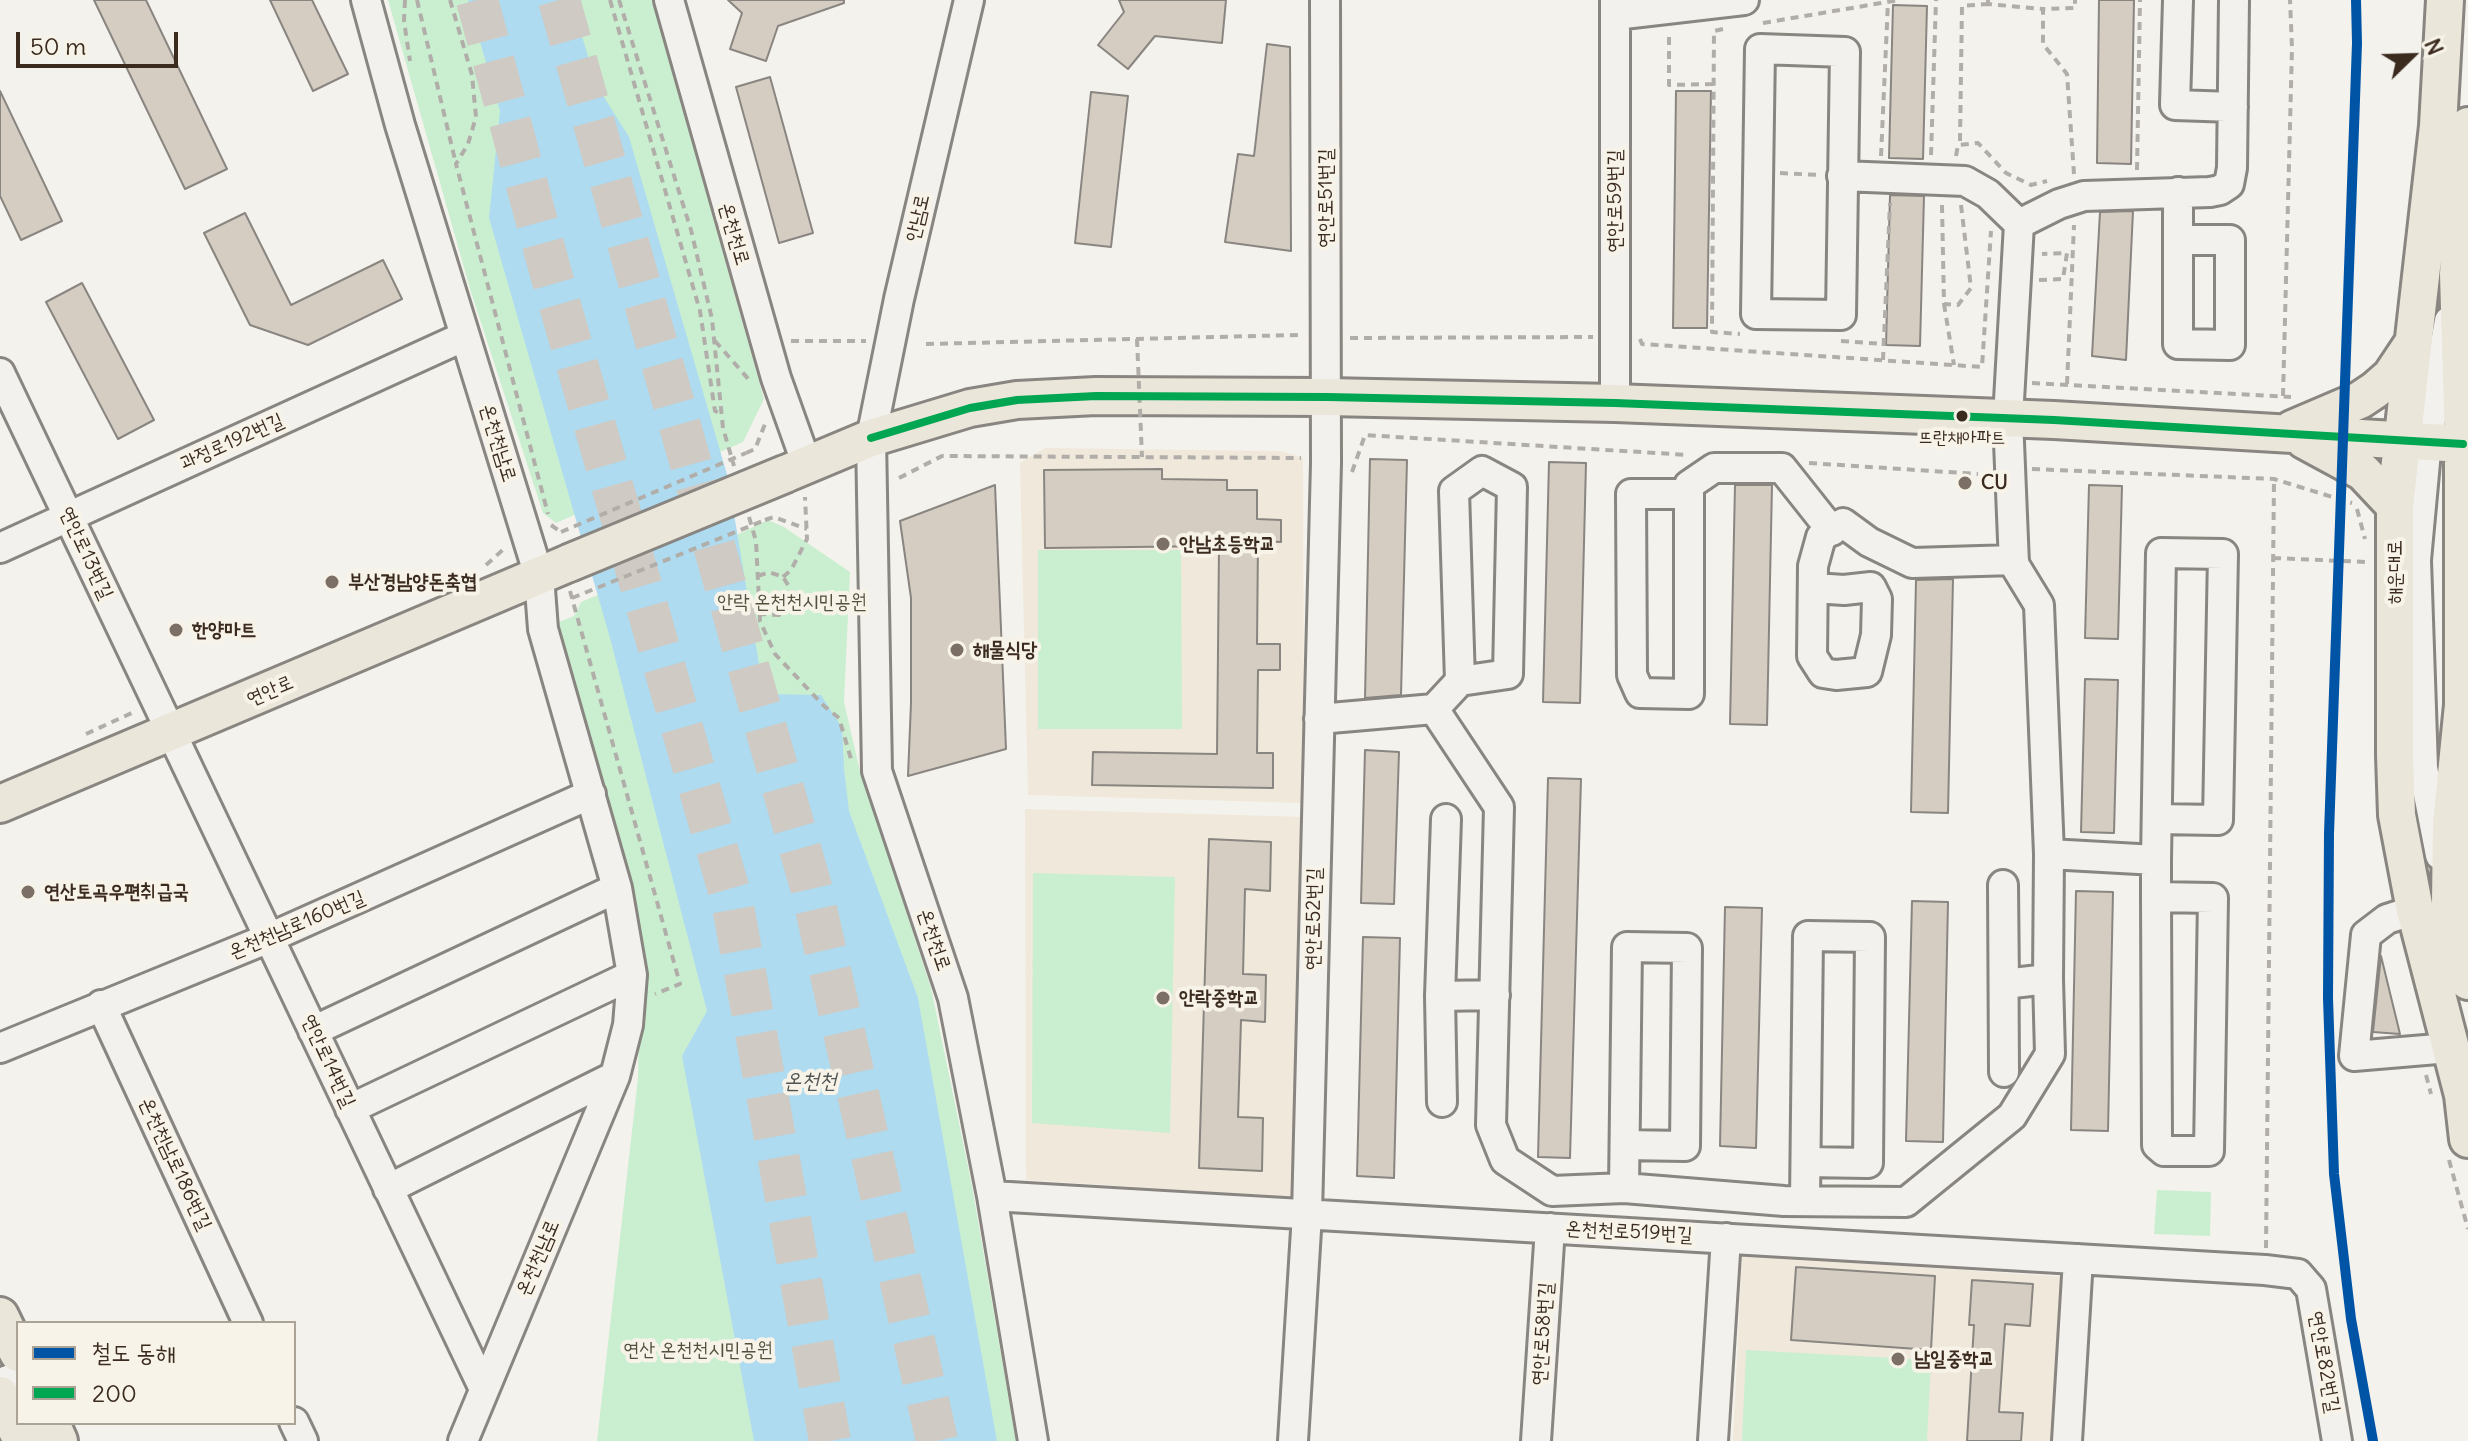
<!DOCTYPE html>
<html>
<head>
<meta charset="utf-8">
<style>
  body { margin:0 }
  #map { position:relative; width:2468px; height:1441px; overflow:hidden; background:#f4f2ec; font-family:Delius,"Poor Story",sans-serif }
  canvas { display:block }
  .legend { position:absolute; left:16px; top:1321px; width:280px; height:104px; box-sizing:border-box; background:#f7f3e8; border:2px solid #aca397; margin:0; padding:10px 14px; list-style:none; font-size:24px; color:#3b2a1e }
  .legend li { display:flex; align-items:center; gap:16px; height:40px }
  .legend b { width:40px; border:2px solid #aca397 }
  .north { position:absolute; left:2372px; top:16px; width:80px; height:80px; -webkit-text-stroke:6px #f7f3e8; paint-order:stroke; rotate:67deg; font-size:22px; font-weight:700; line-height:32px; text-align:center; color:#3b2a1e }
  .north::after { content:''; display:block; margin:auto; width:28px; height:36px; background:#3b2a1e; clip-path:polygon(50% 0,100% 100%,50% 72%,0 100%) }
  .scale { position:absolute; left:16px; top:32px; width:162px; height:36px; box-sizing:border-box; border:4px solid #3b2a1e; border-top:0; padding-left:10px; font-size:24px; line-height:28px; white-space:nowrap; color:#3b2a1e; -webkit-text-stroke:6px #f7f3e8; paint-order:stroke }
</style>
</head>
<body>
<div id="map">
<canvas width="2468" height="1441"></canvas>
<ul class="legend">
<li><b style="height:10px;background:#0054a6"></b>철도 동해</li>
<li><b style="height:10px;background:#00a651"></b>200</li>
</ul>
<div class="north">N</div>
<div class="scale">50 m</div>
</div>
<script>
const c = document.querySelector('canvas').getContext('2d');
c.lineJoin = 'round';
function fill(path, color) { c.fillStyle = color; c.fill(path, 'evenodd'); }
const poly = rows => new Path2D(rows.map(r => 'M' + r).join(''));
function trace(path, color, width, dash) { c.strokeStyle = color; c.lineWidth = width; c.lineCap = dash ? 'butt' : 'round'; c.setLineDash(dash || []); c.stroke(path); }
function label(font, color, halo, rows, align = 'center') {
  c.font = font + ' Delius,"Poor Story",sans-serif'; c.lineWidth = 8; c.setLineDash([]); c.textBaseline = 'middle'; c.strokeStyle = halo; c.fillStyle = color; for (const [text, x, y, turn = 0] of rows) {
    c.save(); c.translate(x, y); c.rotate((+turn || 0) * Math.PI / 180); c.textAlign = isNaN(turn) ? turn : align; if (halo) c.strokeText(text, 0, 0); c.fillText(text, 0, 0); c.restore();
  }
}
fill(poly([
  [1045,448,1281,451,1303,458,1304,803,1028,795,1020,463],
  [1025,809,1305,817,1295,1197,1026,1180],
  [1742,1255,2064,1277,2053,1441,1733,1441]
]), '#f0e8da');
fill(poly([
  [388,0,652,0,764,399,743,442,556,523,543,513,471,292],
  [768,520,784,527,850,572,844,702,859,767,931,988,972,1186,1016,1441,965,1441,753,706,724,541],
  [1038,550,1181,550,1182,729,1038,729],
  [612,589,807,1441,597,1441,638,1078,639,1024,551,625,574,616,581,602],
  [1033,873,1175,877,1170,1133,1032,1123],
  [2157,1190,2211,1192,2210,1236,2154,1234],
  [1746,1350,1931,1360,1927,1441,1742,1441]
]), '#caefd0');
fill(poly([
  [468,0,571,0,597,86,629,137,728,478,764,694,821,695,842,728,844,769,849,811,918,998,997,1441,754,1441,682,1056,707,1011,610,638,489,218,500,111]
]), '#aedbf0');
const building = poly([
  [94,0,146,0,227,169,185,189,94,0],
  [270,0,312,0,348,74,313,91,270,0],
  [728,0,844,0,844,3,778,26,766,61,730,49,742,13,728,0],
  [1119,0,1226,0,1222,43,1155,36,1128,69,1098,45,1124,12,1119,0],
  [2099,0,2134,0,2131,164,2097,163,2099,0],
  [1893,5,1927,6,1923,159,1889,158,1893,5],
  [1267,44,1290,47,1291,251,1225,242,1238,154,1254,156,1267,44],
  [770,77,813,233,779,243,736,87,770,77],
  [0,91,62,221,21,240,0,196,0,91],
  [1676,91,1711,91,1707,328,1673,328,1676,91],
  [1091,92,1128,96,1111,247,1075,243,1091,92],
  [1890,195,1924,196,1920,346,1886,345,1890,195],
  [2133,211,2126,360,2092,356,2100,212,2133,211],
  [245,213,291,305,383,260,402,299,308,345,250,325,204,233,245,213],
  [82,283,154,420,118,439,46,302,82,283],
  [1370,459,1407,460,1401,695,1365,698,1370,459],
  [1549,462,1586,463,1580,703,1543,702,1549,462],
  [1162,469,1162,479,1227,480,1227,490,1257,490,1257,519,1281,520,1281,542,1258,541,1257,644,1280,644,1280,670,1258,670,1257,753,1273,753,1273,788,1092,785,1093,752,1217,754,1219,546,1045,548,1044,470,1162,469],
  [995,485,1006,749,908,776,911,703,911,598,900,521,995,485],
  [1735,485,1772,485,1767,725,1730,724,1735,485],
  [2089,485,2122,486,2118,639,2085,638,2089,485],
  [1953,579,1948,813,1911,812,1916,580,1953,579],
  [2085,679,2118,680,2114,833,2081,832,2085,679],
  [1365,750,1399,752,1394,904,1361,903,1365,750],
  [1548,778,1581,779,1570,1158,1538,1157,1548,778],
  [1209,839,1271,842,1270,891,1245,889,1243,974,1266,975,1265,1022,1241,1020,1238,1117,1263,1118,1262,1171,1199,1168,1209,839],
  [2076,891,2113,892,2108,1131,2071,1130,2076,891],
  [1912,901,1948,902,1943,1142,1906,1141,1912,901],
  [1725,907,1762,908,1756,1148,1720,1146,1725,907],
  [1363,937,1400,938,1394,1178,1357,1176,1363,937],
  [2381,956,2400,1034,2373,1032,2381,956],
  [1796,1267,1935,1276,1931,1350,1791,1340,1796,1267],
  [1972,1280,2033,1284,2030,1326,2005,1324,1999,1412,2023,1413,2021,1441,1967,1441,1974,1325,1969,1325,1972,1280]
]);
fill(building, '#d5cdc2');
trace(building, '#898580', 2);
trace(poly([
  [477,0,551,274,732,901,830,1441],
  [559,0,811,887,937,1441]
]), '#cfcac3', 42, [42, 21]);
const minor = poly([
  [366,0,400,125,539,576,543,629,617,888,632,975,628,1025,615,1076,463,1441],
  [669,0,776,378,807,465],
  [969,0,899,299,871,438,877,771,953,998,992,1196,1033,1441],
  [1615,0,1615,403],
  [2178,0,2175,105,2233,107],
  [1615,15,1744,0],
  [1760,49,1845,52,1841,315,1756,314,1760,49],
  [1842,176,1965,181,1988,194,2019,224,2008,418,2014,564,2039,605,2049,854,2048,979,2004,984,2003,885,2004,1072],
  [2019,224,2059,204,2084,196,2210,192,2220,190,2229,184,2232,168,2234,0],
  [2178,240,2230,240,2230,345,2178,344,2178,192],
  [0,373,484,1389],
  [1689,494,1631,494,1632,675,1640,693,1689,694,1689,485,1714,468,1782,468,1832,531],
  [0,548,465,336],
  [1814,588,1844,590,1871,587,1877,599,1876,635,1867,672,1836,675,1823,673,1812,656,1813,566,1821,537,1843,523,1869,542,1912,563,2014,560],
  [1434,709,1499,807,1491,1125,1505,1160,1552,1191,1624,1188,1784,1201,1906,1202,2012,1116,2050,1054,2048,979],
  [1319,719,1434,709,1460,681,1508,674,1512,487,1482,471,1454,491,1460,681],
  [1446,819,1440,996,1495,995],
  [2049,854,2156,860],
  [2440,855,2423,768,2416,560,2427,441,2449,321],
  [2156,897,2213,898,2209,1151,2164,1151,2157,1145,2156,897,2156,860,2161,553,2223,554,2218,820,2157,819],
  [2415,910,2387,919,2366,935,2354,1056,2449,1048],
  [1440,996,1442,1102],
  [101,1005,248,1323],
  [313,1031,617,888],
  [0,1048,269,938,591,794],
  [350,1109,632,975],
  [1624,1188,1627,947,1687,948,1685,1146,1625,1145],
  [388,1189,615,1076],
  [992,1196,2265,1270,2298,1274,2311,1289,2337,1441],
  [1805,1201,1808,936,1870,937,1868,1163,1806,1162],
  [0,1383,18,1376],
  [294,1422,303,1441],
  [1293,1441,1307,1214,1326,463,1325,0],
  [1536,1441,1550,1228],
  [1713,1441,1726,1238],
  [2067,1441,2078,1259]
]);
const major = poly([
  [2445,0,2438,126,2395,506,2395,755,2397,815,2415,910,2463,1095,2468,1139],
  [2468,126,2458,274,2463,444,2463,705,2451,824,2450,903,2468,981],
  [2292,429,2360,400,2375,390,2391,376,2413,343],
  [2304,440,2363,472,2395,506],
  [785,474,871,438,970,408,1017,400,1096,396,1327,397,1615,403,2054,420,2463,444],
  [0,804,569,563],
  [0,1316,18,1353],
  [0,1395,22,1441],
  [51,1423,59,1441]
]);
trace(minor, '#898580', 34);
trace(major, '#898580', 42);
trace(poly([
  [405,0,404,21,410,61],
  [417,0,456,164],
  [450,0,472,75,476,117,468,144,456,164,548,514],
  [610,0,700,311,715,411,722,414],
  [619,0,691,230,712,319,723,428,734,466],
  [1988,0,1988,4,2043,9],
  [1763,23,1899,0],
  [1723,29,1714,31,1712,332,1740,334],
  [1669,37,1669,85,1713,84],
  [1960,141,1962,6,1988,4],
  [1931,155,1936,0],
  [1881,156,1888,2],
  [1956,156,1958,145,1978,143,2006,173,2031,185,2047,181],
  [2137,170,2140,0],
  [1780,173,1819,175],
  [2074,174,2067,74,2043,44,2043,9,2075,8,2075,0],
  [1942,205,1944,304,1958,305,1971,288,1961,205],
  [2039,280,2063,279,2067,253,2042,254],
  [1944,304,1954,365],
  [1350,338,1593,337],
  [1640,339,1642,344,1982,367,1991,231],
  [715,341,751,382],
  [791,341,866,341],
  [1841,341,1884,344],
  [926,344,1298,335],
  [1883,360,1890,203],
  [2032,383,2291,397],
  [2067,384,2074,225],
  [2283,396,2292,48,2290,0],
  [746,453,755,449,765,424],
  [1809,463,1978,474],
  [2032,469,2274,479,2352,503],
  [1352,472,1365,435,1688,455],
  [899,478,942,456,1301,458],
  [2357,509,2365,539],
  [749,517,756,541,760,621,775,654,824,706,839,718,851,759],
  [765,520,774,517,807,529],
  [551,525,561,532],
  [2273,558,2367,562],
  [486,565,506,547],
  [758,576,769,572,783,577,790,588,791,598,788,607,779,615,760,614],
  [783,577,791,570,807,539,805,497],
  [570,591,680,984,655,994],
  [86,734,136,711],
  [2426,1075,2431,1094],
  [2449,1160,2468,1229],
  [2266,1248,2274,479]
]), '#b1aeaa', 4, [8, 6]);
trace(minor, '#f2f1ed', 28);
trace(major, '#ebe6da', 36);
const majorBridge = poly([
  [569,563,785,474]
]);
trace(majorBridge, '#898580', 42, []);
trace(poly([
  [1137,339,1142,457],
  [561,532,746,453],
  [572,598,765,520]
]), '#b1aeaa', 4, [8, 6]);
trace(majorBridge, '#ebe6da', 36);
trace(poly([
  [871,438,970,408,1017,400,1096,396,1327,397,1615,403,2054,420,2463,444]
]), '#00a651', 8);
trace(poly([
  [2356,0,2357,43,2329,833,2328,998,2334,1174,2351,1319,2373,1441]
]), '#0054a6', 10);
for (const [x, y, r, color] of [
  [1962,416,7,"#3b2a1e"],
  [1965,483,8,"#7c7066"],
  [1163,544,8,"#7c7066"],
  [332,582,8,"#7c7066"],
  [176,630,8,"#7c7066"],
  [957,650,8,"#7c7066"],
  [28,892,8,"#7c7066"],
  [1163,998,8,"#7c7066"],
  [1898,1359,8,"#7c7066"]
]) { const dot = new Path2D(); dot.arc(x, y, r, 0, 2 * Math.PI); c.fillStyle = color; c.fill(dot); trace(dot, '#f7f3e8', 3); }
label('18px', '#3b2a1e', '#f7f3e8', [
  ["뜨란채아파트",1962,438]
]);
label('20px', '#3b2a1e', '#f7f3e8', [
  ["연안로51번길",1326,198,-90],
  ["연안로59번길",1615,201,-90],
  ["안남로",918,218,-77],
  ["온천천로",734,234,74],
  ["과정로192번길",232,442,-24],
  ["온천천남로",498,443,73],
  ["연안로13번길",86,553,65],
  ["해운대로",2395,572,-90],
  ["연안로",270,691,-23],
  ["연안로52번길",1314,919,-89],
  ["온천천남로160번길",297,925,-23],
  ["온천천로",934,940,71],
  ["연안로14번길",328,1061,65],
  ["온천천남로186번길",175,1164,65],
  ["온천천로519번길",1629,1232,3],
  ["온천천남로",538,1258,-67],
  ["연안로58번길",1543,1334,-86],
  ["연안로82번길",2324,1362,80]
]);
label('bold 20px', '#3b2a1e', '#f7f3e8', [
  ["CU",1981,483],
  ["안남초등학교",1179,544],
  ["부산경남양돈축협",348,582],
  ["한양마트",192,630],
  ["해물식당",973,650],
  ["연산토곡우편취급국",44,892],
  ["안락중학교",1179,998],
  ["남일중학교",1914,1359]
], 'left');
label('20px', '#51513d', '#f7f3e8', [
  ["안락 온천천시민공원",792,602],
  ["연산 온천천시민공원",698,1350]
]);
label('italic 22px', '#505453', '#f7f3e8', [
  ["온천천",810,1082]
]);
</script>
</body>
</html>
